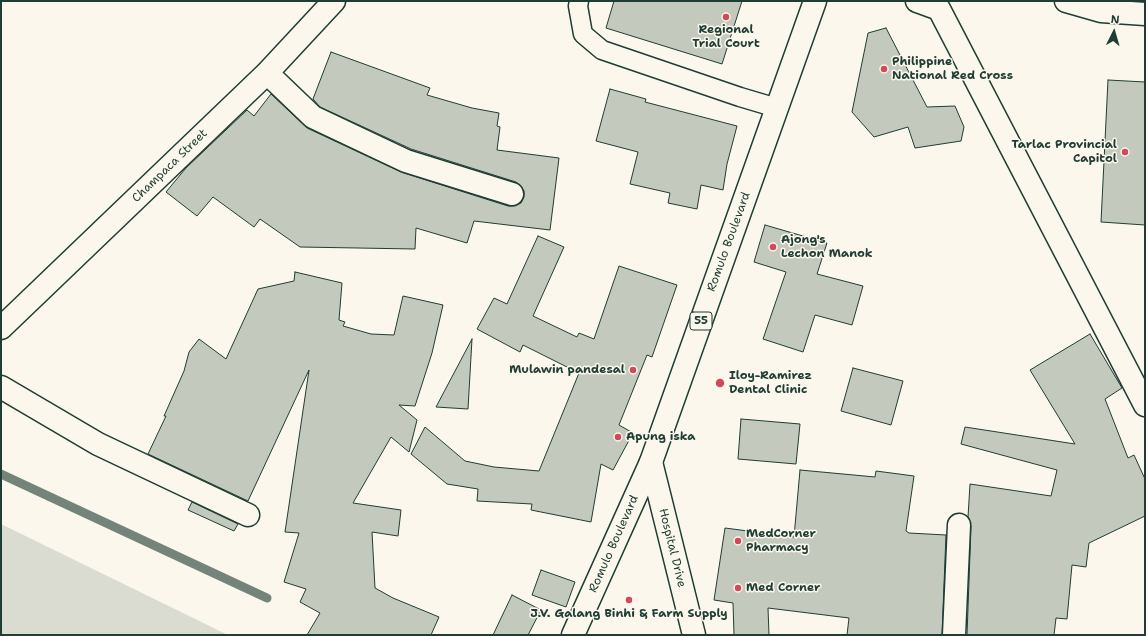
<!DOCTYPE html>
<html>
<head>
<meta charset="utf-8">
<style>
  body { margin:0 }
  #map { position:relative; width:1146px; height:636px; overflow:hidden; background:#fbf7ec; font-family:"Shantell Sans",sans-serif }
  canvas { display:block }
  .frame { position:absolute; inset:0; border:2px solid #1f3d34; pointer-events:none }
  .north { position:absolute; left:1094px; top:12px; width:40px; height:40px; -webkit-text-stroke:3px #fbf7ec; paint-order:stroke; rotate:5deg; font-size:11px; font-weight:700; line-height:16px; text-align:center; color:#1f3d34 }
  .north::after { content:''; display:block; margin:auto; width:14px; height:18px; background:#1f3d34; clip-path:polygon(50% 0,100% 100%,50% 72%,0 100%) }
</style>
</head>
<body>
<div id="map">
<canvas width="1146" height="636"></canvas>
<div class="frame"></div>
<div class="north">N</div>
</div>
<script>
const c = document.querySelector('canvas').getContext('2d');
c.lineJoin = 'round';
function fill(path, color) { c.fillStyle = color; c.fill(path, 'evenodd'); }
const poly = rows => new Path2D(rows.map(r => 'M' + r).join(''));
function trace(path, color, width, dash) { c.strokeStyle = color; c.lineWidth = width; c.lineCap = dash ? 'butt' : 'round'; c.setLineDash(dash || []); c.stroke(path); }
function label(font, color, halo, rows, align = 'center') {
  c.font = font + ' "Shantell Sans",sans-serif'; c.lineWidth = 3; c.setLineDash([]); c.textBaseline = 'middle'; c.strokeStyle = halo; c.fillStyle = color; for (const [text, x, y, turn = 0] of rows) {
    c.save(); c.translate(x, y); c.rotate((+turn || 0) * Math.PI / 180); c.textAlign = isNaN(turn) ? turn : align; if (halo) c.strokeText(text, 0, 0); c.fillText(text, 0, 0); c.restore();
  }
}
fill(poly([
  [1,524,228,635,1,635]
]), '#dbdcd1');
trace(poly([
  [1,474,267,598]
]), '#74847b', 9);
const building = poly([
  [614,1,742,1,722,64,606,28,614,1],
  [886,28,927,107,955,106,964,127,961,141,915,148,908,127,874,137,852,112,868,33,886,28],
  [331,52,430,88,427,95,472,108,499,113,497,126,500,127,497,150,559,158,550,230,474,221,467,243,416,228,415,249,300,247,260,219,254,227,213,197,197,216,166,192,186,168,247,110,254,116,271,94,307,128,401,172,508,206,515,206,521,203,524,197,524,191,521,186,516,182,411,149,320,107,313,99,331,52],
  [1108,80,1145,82,1145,225,1101,222,1108,80],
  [610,89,646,99,645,102,737,126,727,164,723,190,701,185,697,209,668,203,670,193,630,184,638,152,596,141,610,89],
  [765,225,827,243,817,274,863,286,852,325,815,315,803,352,763,339,786,272,754,262,765,225],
  [538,236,564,247,533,316,577,337,579,333,594,339,619,266,677,285,652,357,647,355,619,425,633,433,613,470,601,464,591,522,531,510,532,504,477,501,478,489,447,484,411,454,425,427,465,461,494,467,539,471,579,373,523,345,520,352,477,329,494,298,507,304,538,236],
  [295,272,342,283,339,320,345,322,343,326,371,334,394,335,403,296,443,305,432,353,415,406,399,405,417,420,409,452,391,437,353,503,401,510,398,536,372,532,375,588,393,598,439,617,431,635,307,635,320,613,300,602,306,589,284,582,299,533,285,532,309,370,248,501,148,454,166,416,164,416,184,371,189,352,199,339,226,359,258,289,294,281,295,272],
  [1090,334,1122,388,1105,399,1128,458,1134,455,1145,479,1145,516,1089,543,1086,567,1072,565,1067,619,1056,618,1054,635,967,635,971,526,968,517,970,484,1051,496,1057,470,961,444,965,427,1075,444,1030,370,1090,334],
  [472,339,468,409,436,407,472,339],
  [853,368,903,381,891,425,841,411,853,368],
  [741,419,800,424,796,464,738,459,741,419],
  [800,470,875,477,876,471,914,476,906,531,909,533,946,535,942,635,847,635,849,618,768,608,769,635,734,635,733,603,714,600,725,528,794,537,800,470],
  [192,502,238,524,234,531,188,510,192,502],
  [541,570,575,582,566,607,532,595,541,570],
  [512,595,541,610,528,635,493,635,512,595]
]);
fill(building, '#c4c9be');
trace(building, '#1f3d34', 1);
const service = poly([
  [579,1,578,6,583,34,602,50,740,97,777,108]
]);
const minor = poly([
  [917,1,939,9,1145,405],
  [267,73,313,117,406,161,512,194],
  [1,328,267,73,334,1],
  [1,387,98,444,248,515],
  [954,635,959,525]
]);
const tertiary = poly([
  [1066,1,1101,11,1145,14],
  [651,462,694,635]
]);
const trunk = poly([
  [573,635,651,462,815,1]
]);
trace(service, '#1f3d34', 21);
trace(minor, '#1f3d34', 25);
trace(tertiary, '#1f3d34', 25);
trace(trunk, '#1f3d34', 25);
trace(service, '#fbf7ec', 18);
trace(minor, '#fbf7ec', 22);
trace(tertiary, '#fbf7ec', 22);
trace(trunk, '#fbf7ec', 22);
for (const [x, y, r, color] of [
  [726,17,4,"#d1495b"],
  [884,69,4,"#d1495b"],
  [1125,152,4,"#d1495b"],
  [773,247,4,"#d1495b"],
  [633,370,4,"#d1495b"],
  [720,383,5,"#d1495b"],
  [618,437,4,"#d1495b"],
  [738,541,4,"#d1495b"],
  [738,588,4,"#d1495b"],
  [629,600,4,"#d1495b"]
]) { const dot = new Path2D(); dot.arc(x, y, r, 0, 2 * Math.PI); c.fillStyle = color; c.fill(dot); trace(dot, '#fbf7ec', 1.5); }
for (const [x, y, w] of [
  [701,321,22]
]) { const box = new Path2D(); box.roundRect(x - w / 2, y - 9, w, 18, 3); c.fillStyle = '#fbf7ec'; c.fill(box); trace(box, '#1f3d34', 1); }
label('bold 11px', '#1f3d34', null, [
  ["55",701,321]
]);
label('bold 12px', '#1f3d34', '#fbf7ec', [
  ["Regional",726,30,"center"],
  ["Trial Court",726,44,"center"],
  ["Philippine",892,62],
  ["National Red Cross",892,76],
  ["Tarlac Provincial",1117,145,"right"],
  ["Capitol",1117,159,"right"],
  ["Ajong's",781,240],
  ["Lechon Manok",781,254],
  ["Mulawin pandesal",625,370,"right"],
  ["Iloy-Ramirez",729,376],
  ["Dental Clinic",729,390],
  ["Apung iska",626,437],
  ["MedCorner",746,534],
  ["Pharmacy",746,548],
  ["Med Corner",746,588],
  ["J.V. Galang Binhi & Farm Supply",629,614,"center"]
], 'left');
label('12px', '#1f3d34', '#fbf7ec', [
  ["Champaca Street",170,166,-44],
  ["Romulo Boulevard",729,242,-70],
  ["Romulo Boulevard",614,544,-66],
  ["Hospital Drive",672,548,76]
]);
</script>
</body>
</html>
